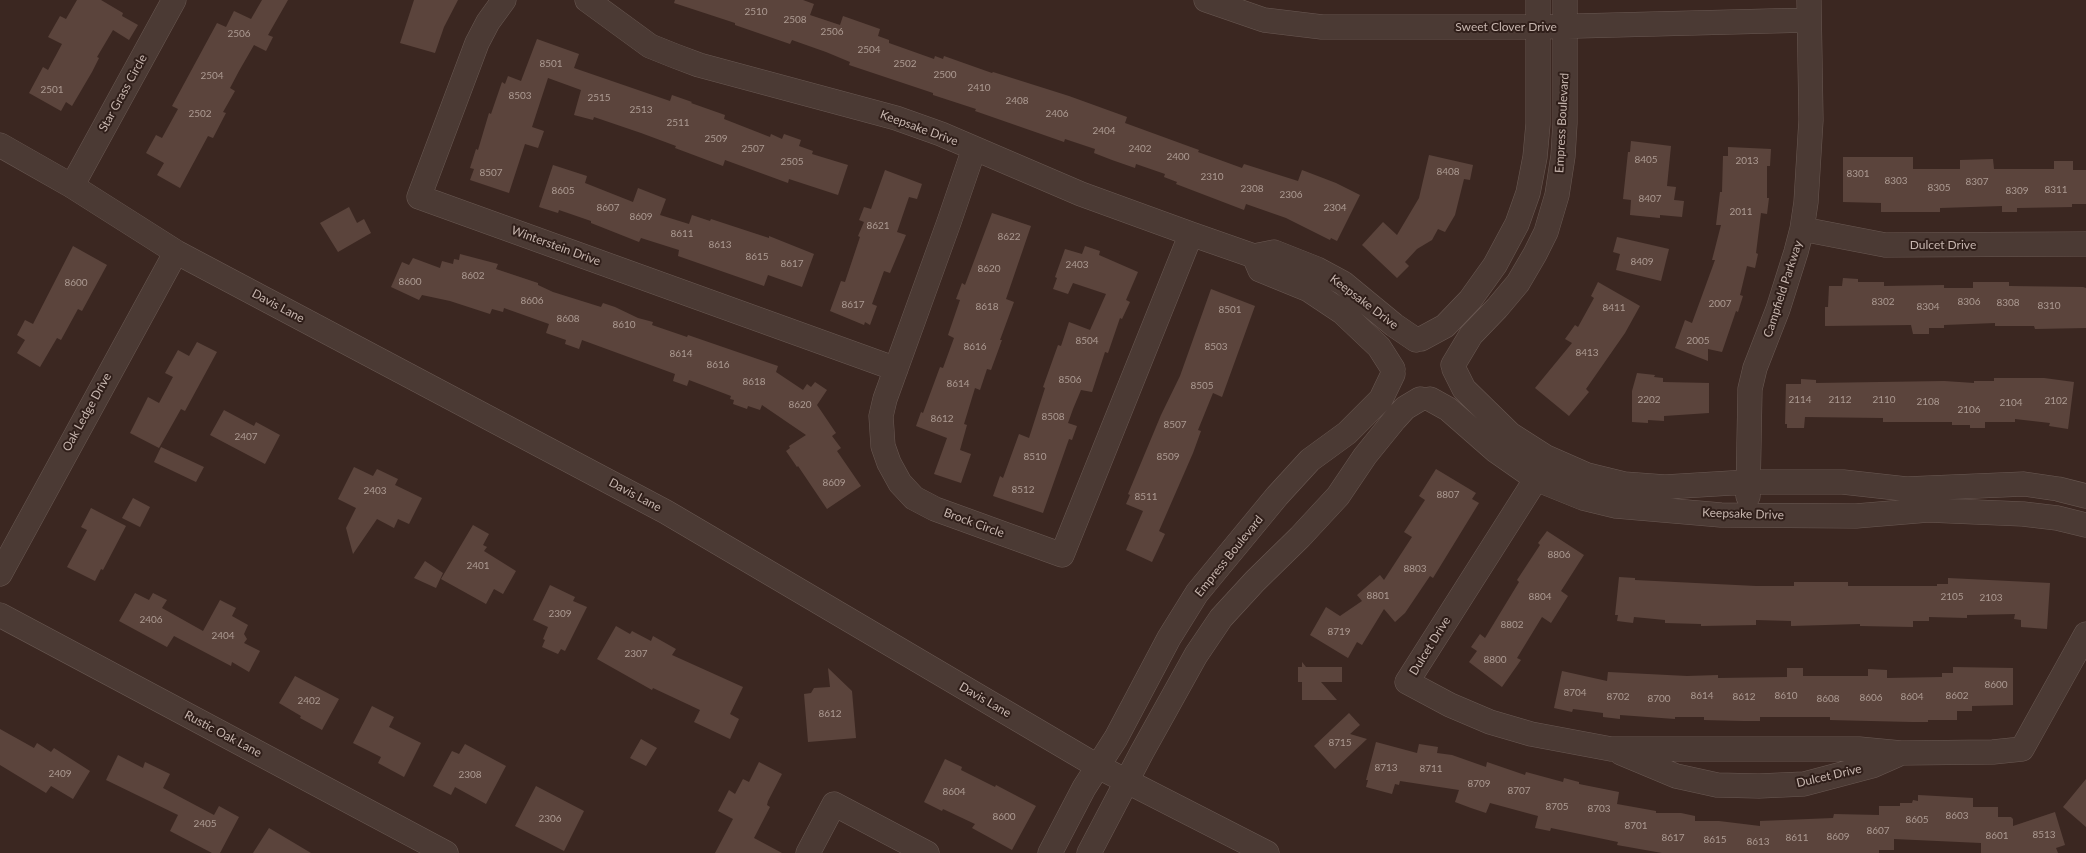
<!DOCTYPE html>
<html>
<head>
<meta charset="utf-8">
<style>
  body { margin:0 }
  canvas { display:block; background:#3b2721 }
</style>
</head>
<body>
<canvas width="2086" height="853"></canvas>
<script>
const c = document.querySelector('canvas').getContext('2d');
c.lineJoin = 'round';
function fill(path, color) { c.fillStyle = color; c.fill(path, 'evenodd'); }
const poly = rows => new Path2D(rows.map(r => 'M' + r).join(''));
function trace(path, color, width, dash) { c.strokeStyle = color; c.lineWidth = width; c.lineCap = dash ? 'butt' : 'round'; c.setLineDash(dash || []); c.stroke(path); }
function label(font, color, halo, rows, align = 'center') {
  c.font = font + ' Lato,sans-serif'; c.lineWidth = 4; c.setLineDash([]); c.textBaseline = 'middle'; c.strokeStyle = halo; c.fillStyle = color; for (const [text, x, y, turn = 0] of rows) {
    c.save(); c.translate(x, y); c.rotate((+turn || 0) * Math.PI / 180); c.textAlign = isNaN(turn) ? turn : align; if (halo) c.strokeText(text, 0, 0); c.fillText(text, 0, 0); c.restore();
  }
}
fill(poly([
  [77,0,101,0,123,13,122,16,138,25,129,40,113,30,97,57,99,58,92,72,72,106,66,102,61,111,29,93,43,67,48,70,62,44,48,37,60,16,66,19],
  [262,0,288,0,268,35,273,37,266,51,254,45,239,71,230,88,235,91,223,112,226,113,213,138,208,136,180,188,157,175,164,163,146,153,156,135,162,138,178,109,172,106,217,23,226,27,234,11,251,19],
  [414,0,458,0,444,27,435,53,400,43],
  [675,0,803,0,814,4,810,15,840,25,843,16,880,29,878,36,889,40,889,43,934,59,935,56,943,59,944,56,992,73,993,72,1069,96,1127,117,1125,123,1199,150,1198,152,1242,168,1244,164,1298,181,1302,170,1336,183,1360,195,1337,241,1331,238,1330,240,1286,218,1246,204,1244,210,1176,184,1177,182,1164,177,1165,174,1136,164,1135,168,1112,160,1094,153,1095,149,1065,139,1064,142,975,111,976,109,933,95,933,93,849,65,850,62,826,52,792,40,790,44,735,25,735,23,674,3],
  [537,39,579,54,574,68,670,101,672,95,692,102,691,103,725,115,724,119,770,137,771,134,782,139,784,134,801,140,799,146,813,151,812,154,848,165,838,195,789,179,788,183,725,160,723,166,675,148,676,146,641,133,594,117,593,120,574,115,581,90,548,78,532,127,544,131,538,148,525,144,509,193,470,180,474,169,470,168,476,149,478,150,489,113,491,114,502,82,505,84,508,76,521,81],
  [1631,141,1671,146,1667,186,1676,187,1674,200,1684,201,1682,217,1660,215,1660,218,1630,215,1631,200,1623,199,1628,152,1630,152],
  [1728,147,1771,149,1770,166,1767,166,1767,198,1769,198,1767,214,1761,213,1756,253,1758,254,1755,268,1747,266,1740,295,1743,296,1738,312,1736,311,1722,352,1708,349,1708,361,1675,348,1685,320,1692,323,1715,260,1712,260,1721,225,1716,225,1720,192,1722,192,1723,156,1728,156],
  [1429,155,1473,165,1470,180,1464,179,1455,215,1445,232,1438,229,1432,240,1417,249,1405,262,1409,266,1397,278,1362,245,1383,222,1397,235,1419,198],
  [1843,157,1913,157,1913,169,1960,169,1960,160,1993,159,1994,169,2054,169,2054,161,2073,161,2073,170,2086,170,2086,204,2072,204,2072,207,2017,208,2017,212,2002,212,2002,206,1940,208,1940,212,1881,212,1881,203,1843,202],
  [553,165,587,176,585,183,633,202,638,188,666,199,660,215,689,224,692,215,710,221,711,219,769,238,769,236,814,254,802,287,768,275,764,286,678,256,679,250,641,238,639,242,591,223,591,221,559,210,558,213,539,207],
  [885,170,922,184,917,199,909,197,897,232,906,235,890,273,884,271,872,304,877,306,870,325,865,322,864,325,830,311,841,281,845,282,860,237,858,236,864,222,859,220,864,207,871,209],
  [349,207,357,223,364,219,371,233,338,252,320,223],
  [992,213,1031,226,1006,299,1014,302,1000,340,1002,340,991,370,987,369,980,390,975,388,964,424,967,425,960,450,971,454,961,483,934,474,947,438,916,426,921,412,923,413,940,367,943,368,954,338,948,335,960,300,956,299,962,283,965,285],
  [1617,237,1669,249,1661,281,1616,270,1620,254,1613,252],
  [73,246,107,265,82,311,78,309,61,340,57,338,40,367,17,353,25,340,17,335,25,320,33,324],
  [1085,246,1100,251,1099,255,1138,272,1126,300,1130,302,1122,319,1120,318,1108,353,1105,352,1092,392,1081,390,1073,409,1068,423,1077,426,1072,440,1069,439,1043,513,993,496,1000,476,1003,478,1019,434,1029,438,1045,388,1043,387,1058,345,1061,346,1069,322,1090,330,1106,294,1073,283,1068,294,1053,289,1057,278,1055,277,1065,249,1082,254],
  [460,254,498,264,496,269,538,283,538,285,553,292,601,307,603,303,615,307,638,318,653,322,652,325,687,337,688,335,778,366,776,372,803,390,807,384,811,387,815,382,827,390,817,405,836,433,832,436,841,448,837,451,861,486,827,509,798,466,797,467,786,451,790,448,789,446,806,435,762,405,760,410,748,406,747,409,733,404,734,400,730,399,731,396,689,380,687,386,673,381,675,374,582,340,579,349,565,344,566,340,546,333,549,324,504,308,503,312,492,309,490,314,450,301,422,295,419,300,391,287,402,262,409,265,413,258,440,268,442,261,453,264,454,259,459,260],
  [1843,278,1858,279,1858,282,1884,282,1884,286,1944,285,1944,288,1973,288,1973,282,2009,282,2009,286,2083,287,2086,288,2086,328,2035,329,2034,326,1995,326,1995,323,1944,325,1944,328,1929,328,1929,334,1913,334,1911,325,1825,326,1825,307,1828,307,1829,286,1842,286],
  [1598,282,1640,306,1625,333,1586,389,1589,392,1569,416,1535,388,1572,343,1565,339,1575,325,1578,327,1594,298,1591,296],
  [1211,289,1255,306,1222,397,1213,393,1198,430,1201,431,1193,453,1159,531,1165,534,1152,562,1126,550,1143,511,1126,504,1130,495,1128,494,1161,415,1180,376],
  [197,342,217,352,185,411,181,409,159,448,130,433,148,397,159,403,173,377,165,373,178,350,189,356],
  [1637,373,1655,375,1654,377,1663,378,1663,382,1709,383,1709,413,1664,416,1664,421,1648,420,1648,423,1632,422,1632,391],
  [1994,378,2044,378,2074,382,2068,429,2049,426,2050,423,2015,419,2015,422,1985,422,1985,428,1970,428,1970,425,1952,425,1952,422,1883,422,1883,418,1805,417,1804,428,1787,428,1787,424,1785,424,1786,384,1801,384,1801,379,1816,380,1816,383,1944,381,1974,383,1974,381,1994,381],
  [224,410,254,426,256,422,280,435,265,464,210,435],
  [161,447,204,467,196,482,154,462],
  [354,467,373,476,377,469,398,479,395,485,422,498,409,524,398,519,394,528,377,519,353,554,346,528,356,508,338,499],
  [1436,469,1476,493,1472,499,1479,503,1433,578,1430,576,1405,613,1395,622,1384,609,1362,645,1357,642,1348,658,1310,635,1326,607,1340,616,1362,601,1357,595,1380,575,1384,580,1412,537,1404,532,1425,500,1419,496],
  [133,498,150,507,140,527,122,518],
  [91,508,126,526,103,570,101,569,95,581,67,567,87,530,81,527],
  [473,525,489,534,483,545,487,547,484,551,516,571,503,594,494,589,486,604,441,579],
  [1547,531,1584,555,1561,591,1568,596,1551,623,1542,617,1517,658,1521,660,1502,687,1469,662,1477,651,1471,647,1480,634,1485,638,1519,582,1517,580,1540,545,1538,543],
  [425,561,443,573,436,588,414,578],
  [1619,577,1635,578,1635,580,1756,586,1794,586,1794,582,1848,582,1848,586,1937,586,1937,584,1948,584,1948,578,2050,583,2047,629,2021,627,2021,620,2014,619,2015,614,1967,615,1967,618,1929,617,1929,621,1913,621,1913,627,1860,626,1860,624,1791,626,1791,621,1756,620,1756,625,1701,626,1701,624,1665,623,1665,620,1634,617,1633,623,1617,621,1618,615,1615,615],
  [550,585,575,597,573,601,587,607,565,651,561,649,558,654,542,647,545,640,543,639,548,627,533,620],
  [135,593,149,600,153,593,167,600,162,608,203,631,220,600,236,608,232,616,248,625,244,634,247,639,244,643,260,651,249,672,232,662,231,666,174,636,167,647,119,621],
  [616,626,630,634,632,631,651,641,653,636,676,649,672,655,743,687,730,714,739,719,730,739,694,722,700,710,653,688,652,690,597,659],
  [1302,662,1306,667,1342,667,1342,682,1321,682,1337,700,1302,700,1302,682,1298,682,1298,667,1302,667],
  [1953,667,2013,668,2013,705,1972,706,1972,711,1957,711,1957,720,1928,720,1928,722,1912,722,1830,720,1830,717,1760,717,1760,721,1744,721,1704,720,1704,717,1675,717,1675,719,1620,715,1620,719,1603,717,1603,713,1573,709,1572,712,1554,708,1562,671,1607,681,1608,672,1687,676,1718,675,1718,678,1787,677,1787,668,1803,668,1803,676,1868,676,1868,669,1887,670,1887,678,1942,677,1942,673,1953,673],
  [828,668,852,691,856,738,808,742,804,694,811,693,814,688,830,687],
  [295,676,339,699,322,730,300,718,301,716,279,703],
  [372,706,394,717,389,727,421,743,404,777,378,763,381,757,353,743],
  [1349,713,1360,725,1350,734,1367,739,1335,769,1314,746],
  [0,729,34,748,37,743,51,752,54,748,90,771,73,799,51,786,46,793,0,765],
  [641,739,657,748,646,766,630,758],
  [1376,742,1417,753,1419,744,1438,747,1437,753,1452,755,1486,767,1487,762,1525,775,1526,772,1563,782,1564,778,1579,782,1579,784,1619,792,1617,804,1656,811,1656,813,1681,813,1695,816,1695,821,1719,821,1760,826,1760,821,1833,818,1834,814,1879,815,1879,806,1900,806,1900,803,1912,803,1913,800,1918,801,1918,795,1973,798,1973,807,1998,807,1998,817,2011,817,2013,819,2013,826,2055,812,2065,845,2056,848,2058,853,1981,853,1981,843,1894,839,1894,850,1879,850,1879,853,1662,853,1617,845,1618,842,1551,828,1550,831,1535,828,1538,816,1490,803,1486,813,1471,808,1455,802,1459,790,1400,781,1399,785,1395,784,1392,794,1366,787,1368,780,1366,780],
  [465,744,506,766,486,804,455,787,451,795,433,786,452,751,459,754],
  [118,755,143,768,145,762,170,774,163,788,214,815,219,806,239,817,220,853,212,853,170,831,178,815,106,780],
  [945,759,962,767,961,770,995,787,996,785,1036,806,1012,850,972,828,975,824,943,809,942,811,924,802],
  [759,762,782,774,768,801,767,805,770,807,754,838,782,853,715,853,733,819,718,811,729,790,735,794,743,779,749,782],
  [2086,779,2086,827,2063,807],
  [536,786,584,811,564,851,515,826],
  [269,828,311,853,253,853]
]), '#5b443c');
const minor = poly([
  [504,0,488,22,477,43,419,197,896,369],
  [587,0,650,46,675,56,699,65,896,118,941,134,1081,194,1191,234,1254,256,1274,252,1317,269,1343,283,1394,325,1416,340],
  [1206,0,1264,20,1322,27,1538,27,1809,20],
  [0,145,72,186,176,252,666,512,1097,766,1267,853],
  [974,149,949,222,885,399,881,416,883,446,889,463,900,483,914,498,935,509,1062,555,1191,234],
  [72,186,174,0],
  [1802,229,1885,245,2086,244],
  [1254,256,1260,270,1309,290,1342,312,1379,347,1393,369],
  [1421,339,1445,326,1470,300,1495,265,1517,224,1528,193,1535,157,1538,124,1538,0],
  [1453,365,1471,335,1497,308,1518,283,1535,254,1546,232,1557,195,1563,156,1565,123,1565,0],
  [1454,369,1464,389,1510,434,1546,457,1587,475,1624,484,1665,487,1748,482,1843,482,1906,489,2024,484,2058,489,2086,496],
  [1430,399,1448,409,1496,451,1536,479,1583,498,1616,506,1721,515,1856,516,1928,510,2023,514,2057,518,2086,525],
  [1536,479,1407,682,1450,705,1490,722,1531,734,1611,749,1859,749,1901,753,1993,752,2022,749,2086,634],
  [1748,496,1750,389,1755,368,1778,309,1796,252,1802,229,1806,202,1811,120,1809,0],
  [0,574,176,252],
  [0,615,446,853],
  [1621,753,1676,776,1717,785,1759,786,1804,784,1872,766,1897,755],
  [808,853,834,804,927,853],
  [1050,853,1084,788,1116,738,1169,638,1197,593,1277,496,1310,460,1347,433,1381,399,1393,374],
  [1089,853,1142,752,1196,655,1221,618,1255,581,1300,537,1338,496,1365,456,1395,419,1405,408,1420,399]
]);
trace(minor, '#695852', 25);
trace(minor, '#4b3a34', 24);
label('10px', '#ac9a92', null, [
  ["2510",756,12],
  ["2508",795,20],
  ["2506",832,32],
  ["2506",239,34],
  ["2504",869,50],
  ["8501",551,64],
  ["2502",905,64],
  ["2500",945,75],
  ["2504",212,76],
  ["2410",979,88],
  ["2501",52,90],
  ["8503",520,96],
  ["2515",599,98],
  ["2408",1017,101],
  ["2513",641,110],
  ["2502",200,114],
  ["2406",1057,114],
  ["2511",678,123],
  ["2404",1104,131],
  ["2509",716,139],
  ["2507",753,149],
  ["2402",1140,149],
  ["2400",1178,157],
  ["8405",1646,160],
  ["2013",1747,161],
  ["2505",792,162],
  ["8408",1448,172],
  ["8507",491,173],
  ["8301",1858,174],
  ["2310",1212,177],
  ["8303",1896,181],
  ["8307",1977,182],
  ["8305",1939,188],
  ["2308",1252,189],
  ["8311",2056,190],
  ["8605",563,191],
  ["8309",2017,191],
  ["2306",1291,195],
  ["8407",1650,199],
  ["8607",608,208],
  ["2304",1335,208],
  ["2011",1741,212],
  ["8609",641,217],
  ["8621",878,226],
  ["8611",682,234],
  ["8622",1009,237],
  ["8613",720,245],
  ["8615",757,257],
  ["8409",1642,262],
  ["8617",792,264],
  ["2403",1077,265],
  ["8620",989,269],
  ["8602",473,276],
  ["8600",410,282],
  ["8600",76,283],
  ["8606",532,301],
  ["8302",1883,302],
  ["8306",1969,302],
  ["8308",2008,303],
  ["2007",1720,304],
  ["8617",853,305],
  ["8310",2049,306],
  ["8618",987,307],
  ["8304",1928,307],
  ["8411",1614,308],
  ["8501",1230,310],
  ["8608",568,319],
  ["8610",624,325],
  ["8504",1087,341],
  ["2005",1698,341],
  ["8616",975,347],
  ["8503",1216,347],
  ["8413",1587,353],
  ["8614",681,354],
  ["8616",718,365],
  ["8506",1070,380],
  ["8618",754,382],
  ["8614",958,384],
  ["8505",1202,386],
  ["2202",1649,400],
  ["2114",1800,400],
  ["2112",1840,400],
  ["2110",1884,400],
  ["2102",2056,401],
  ["2108",1928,402],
  ["2104",2011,403],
  ["8620",800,405],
  ["2106",1969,410],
  ["8508",1053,417],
  ["8612",942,419],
  ["8507",1175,425],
  ["2407",246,437],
  ["8510",1035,457],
  ["8509",1168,457],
  ["8609",834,483],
  ["8512",1023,490],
  ["2403",375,491],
  ["8807",1448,495],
  ["8511",1146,497],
  ["8806",1559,555],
  ["2401",478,566],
  ["8803",1415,569],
  ["8801",1378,596],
  ["8804",1540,597],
  ["2105",1952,597],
  ["2103",1991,598],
  ["2309",560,614],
  ["2406",151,620],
  ["8802",1512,625],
  ["8719",1339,632],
  ["2404",223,636],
  ["2307",636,654],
  ["8800",1495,660],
  ["8600",1996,685],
  ["8704",1575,693],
  ["8614",1702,696],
  ["8610",1786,696],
  ["8602",1957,696],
  ["8702",1618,697],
  ["8612",1744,697],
  ["8604",1912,697],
  ["8606",1871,698],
  ["8700",1659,699],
  ["8608",1828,699],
  ["2402",309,701],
  ["8612",830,714],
  ["8715",1340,743],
  ["8713",1386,768],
  ["8711",1431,769],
  ["2409",60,774],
  ["2308",470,775],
  ["8709",1479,784],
  ["8707",1519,791],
  ["8604",954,792],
  ["8705",1557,807],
  ["8703",1599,809],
  ["8603",1957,816],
  ["8600",1004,817],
  ["2306",550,819],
  ["8605",1917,820],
  ["2405",205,824],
  ["8701",1636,826],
  ["8607",1878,831],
  ["8513",2044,835],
  ["8601",1997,836],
  ["8609",1838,837],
  ["8617",1673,838],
  ["8611",1797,838],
  ["8615",1715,840],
  ["8613",1758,842]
]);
label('12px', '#c7b6af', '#301f1a', [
  ["Sweet Clover Drive",1506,27],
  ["Star Grass Circle",123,93,-61],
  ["Empress Boulevard",1562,123,-87],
  ["Keepsake Drive",919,128,20],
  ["Dulcet Drive",1943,245],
  ["Winterstein Drive",556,246,20],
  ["Campfield Parkway",1783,289,-72],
  ["Keepsake Drive",1364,302,37],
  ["Davis Lane",278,306,28],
  ["Oak Ledge Drive",87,412,-61],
  ["Davis Lane",635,495,28],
  ["Keepsake Drive",1743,514,2],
  ["Brock Circle",974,523,20],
  ["Empress Boulevard",1229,556,-51],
  ["Dulcet Drive",1430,646,-58],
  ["Davis Lane",985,700,30],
  ["Rustic Oak Lane",223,734,28],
  ["Dulcet Drive",1829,776,-13]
]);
</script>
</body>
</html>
